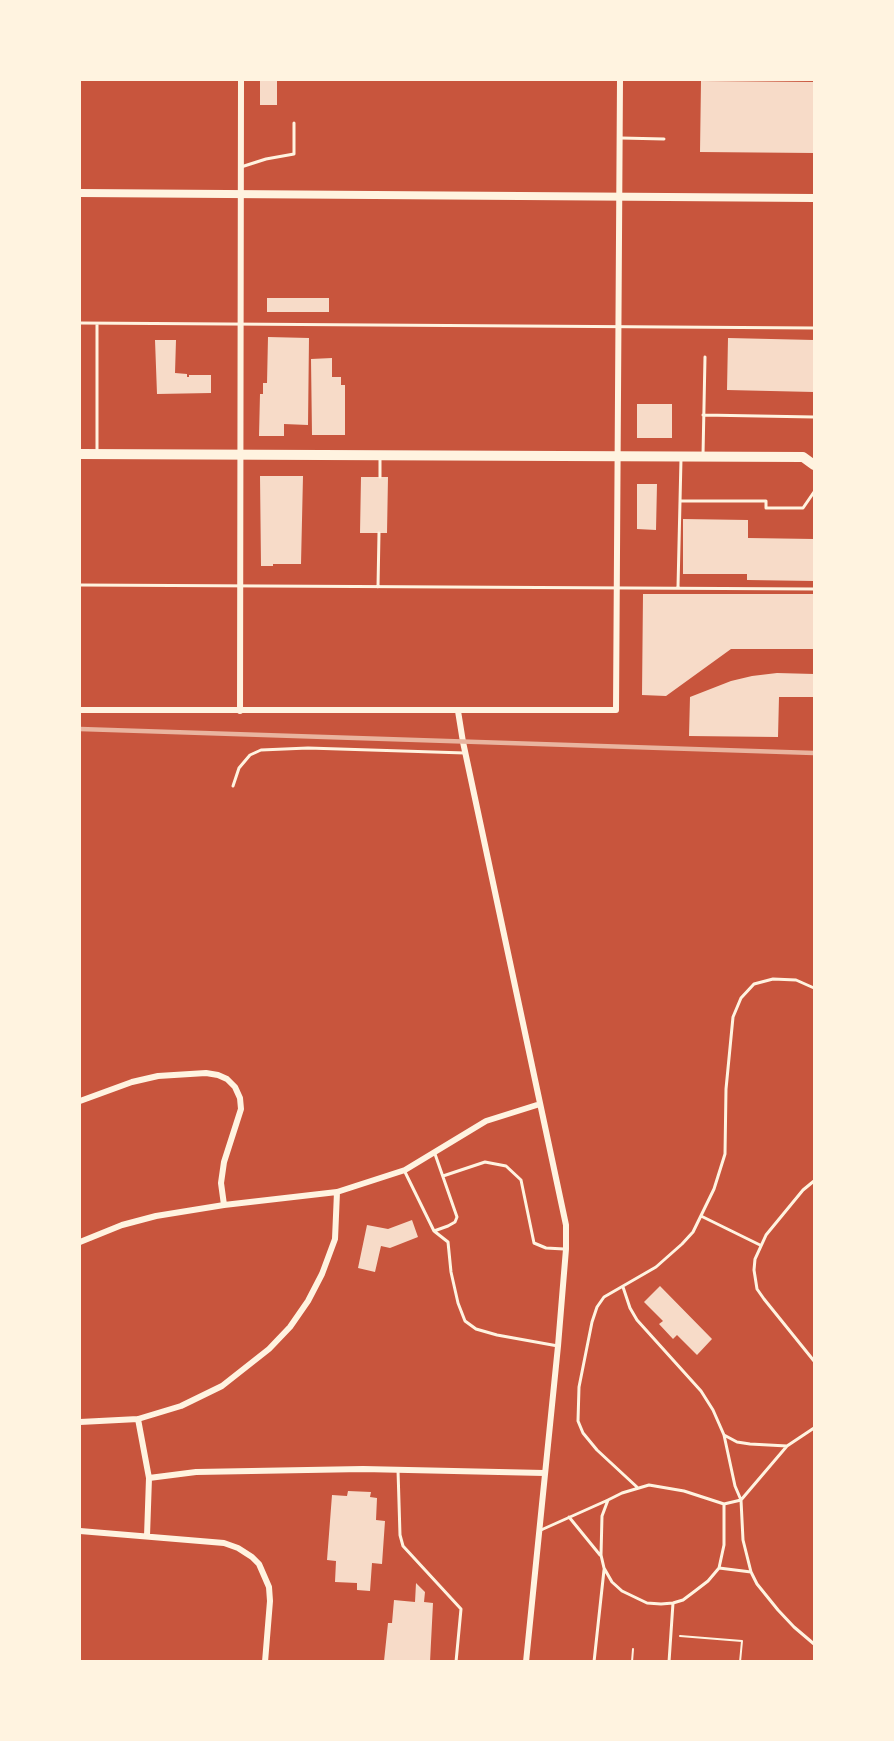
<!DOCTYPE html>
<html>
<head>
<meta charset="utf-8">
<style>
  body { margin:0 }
  #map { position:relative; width:894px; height:1741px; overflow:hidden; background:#c8553d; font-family:"Nunito Sans",sans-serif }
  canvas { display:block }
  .frame { position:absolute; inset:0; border:81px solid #fff3e0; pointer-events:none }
</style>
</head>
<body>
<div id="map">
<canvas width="894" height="1741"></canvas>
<div class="frame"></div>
</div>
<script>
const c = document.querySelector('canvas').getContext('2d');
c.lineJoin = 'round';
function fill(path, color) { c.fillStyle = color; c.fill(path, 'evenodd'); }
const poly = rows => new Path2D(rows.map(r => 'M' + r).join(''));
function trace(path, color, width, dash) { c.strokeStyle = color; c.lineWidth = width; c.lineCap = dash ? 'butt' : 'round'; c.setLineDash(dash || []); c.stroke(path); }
fill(poly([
  [260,80,277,80,277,105,260,105],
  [701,81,814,82,814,153,700,152],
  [267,298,329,298,329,312,267,312],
  [268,337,309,338,308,425,284,424,284,436,259,436,260,394,263,394,263,383,267,383],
  [728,338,814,340,814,392,727,390],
  [155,340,176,340,175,373,187,374,187,377,189,377,189,375,211,375,211,393,157,394],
  [332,358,332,377,341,377,341,385,345,385,345,435,312,435,311,359],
  [637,404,672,404,672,438,637,438],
  [260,476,303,476,301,564,273,564,273,566,261,566],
  [361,477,388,477,387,533,360,533],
  [637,484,657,484,656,530,637,529],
  [683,519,748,520,748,538,814,539,814,581,747,580,747,574,683,574],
  [643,594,814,594,814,649,731,649,666,696,642,695],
  [777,673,814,674,814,697,779,697,778,737,689,736,690,697,731,681,752,676],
  [412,1220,418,1237,390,1248,381,1246,375,1272,358,1268,367,1225,388,1229],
  [660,1286,712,1339,697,1355,677,1335,673,1339,659,1324,663,1321,644,1302],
  [348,1491,371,1492,370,1497,377,1498,376,1520,385,1521,382,1564,372,1563,370,1591,357,1590,357,1583,335,1582,336,1561,327,1560,332,1495,347,1496],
  [416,1583,425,1592,424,1602,433,1603,430,1662,384,1661,388,1623,392,1623,394,1600,415,1602]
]), '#f7dbc8');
trace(poly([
  [680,1636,742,1641,740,1662],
  [632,1662,633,1649]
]), '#fff3e0', 2);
trace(poly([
  [621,138,664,139],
  [241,167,266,159,294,154,294,123],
  [80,323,814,328],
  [703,415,814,417],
  [97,453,97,324],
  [703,455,705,357],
  [380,477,380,457],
  [680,501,766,501,766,508,803,508,814,492],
  [80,585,814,589],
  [378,587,379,533],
  [678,587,681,459],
  [233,786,239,768,250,755,261,750,308,748,465,753],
  [405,1172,434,1231,448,1242,451,1272,458,1303,465,1321,476,1329,497,1335,558,1346],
  [443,1176,485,1162,506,1166,521,1180,534,1243,546,1248,564,1249],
  [814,1181,803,1190,766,1235,755,1259,754,1270,757,1289,764,1299,814,1361],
  [701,1216,760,1245],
  [434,1231,448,1226,455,1222,457,1217,435,1154],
  [623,1287,630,1308,637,1320,701,1391,713,1410,724,1435,735,1486,741,1500,743,1540,751,1572],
  [724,1435,737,1442,750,1444,787,1446],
  [398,1470,400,1535,403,1546,461,1609,456,1662],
  [649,1485,684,1491,724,1504,724,1545,719,1568,708,1581,695,1591,683,1600,673,1603,661,1604,647,1603,622,1591,612,1582,604,1568,601,1555,602,1516,608,1500,622,1493,649,1485],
  [638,1488,597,1450,583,1433,578,1421,579,1387,592,1322,597,1307,604,1297,656,1267,682,1244,693,1232,714,1189,725,1154,726,1089,733,1017,741,998,754,984,773,979,796,980,814,988],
  [724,1504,741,1500,787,1446,814,1428],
  [569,1517,600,1555],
  [541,1530,608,1500],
  [719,1568,751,1572,757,1584,778,1610,794,1627,814,1644],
  [594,1662,604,1570],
  [669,1662,673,1603]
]), '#fff3e0', 3);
trace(poly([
  [80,710,616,710,620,80],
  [240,711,241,80],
  [458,711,463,742,566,1225,566,1249,558,1346,526,1662],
  [80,1101,132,1082,158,1076,206,1073,218,1075,227,1079,235,1087,240,1098,241,1109,224,1162,221,1183,224,1205],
  [80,1242,122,1225,156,1216,224,1205,337,1192,405,1170,486,1121,540,1104],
  [138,1419,149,1478,147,1536],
  [80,1422,138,1419,181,1406,222,1386,269,1349,290,1327,308,1301,322,1274,335,1239,337,1192],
  [149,1478,196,1472,363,1469,544,1473],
  [80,1531,224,1543,238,1548,252,1557,259,1564,269,1587,270,1601,265,1662]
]), '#fff3e0', 6);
trace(poly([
  [80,193,814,198]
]), '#fff3e0', 8);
trace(poly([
  [80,454,803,457,814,465]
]), '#fff3e0', 10);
trace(poly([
  [80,729,814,753]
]), '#e9b49f', 4.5);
</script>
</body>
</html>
